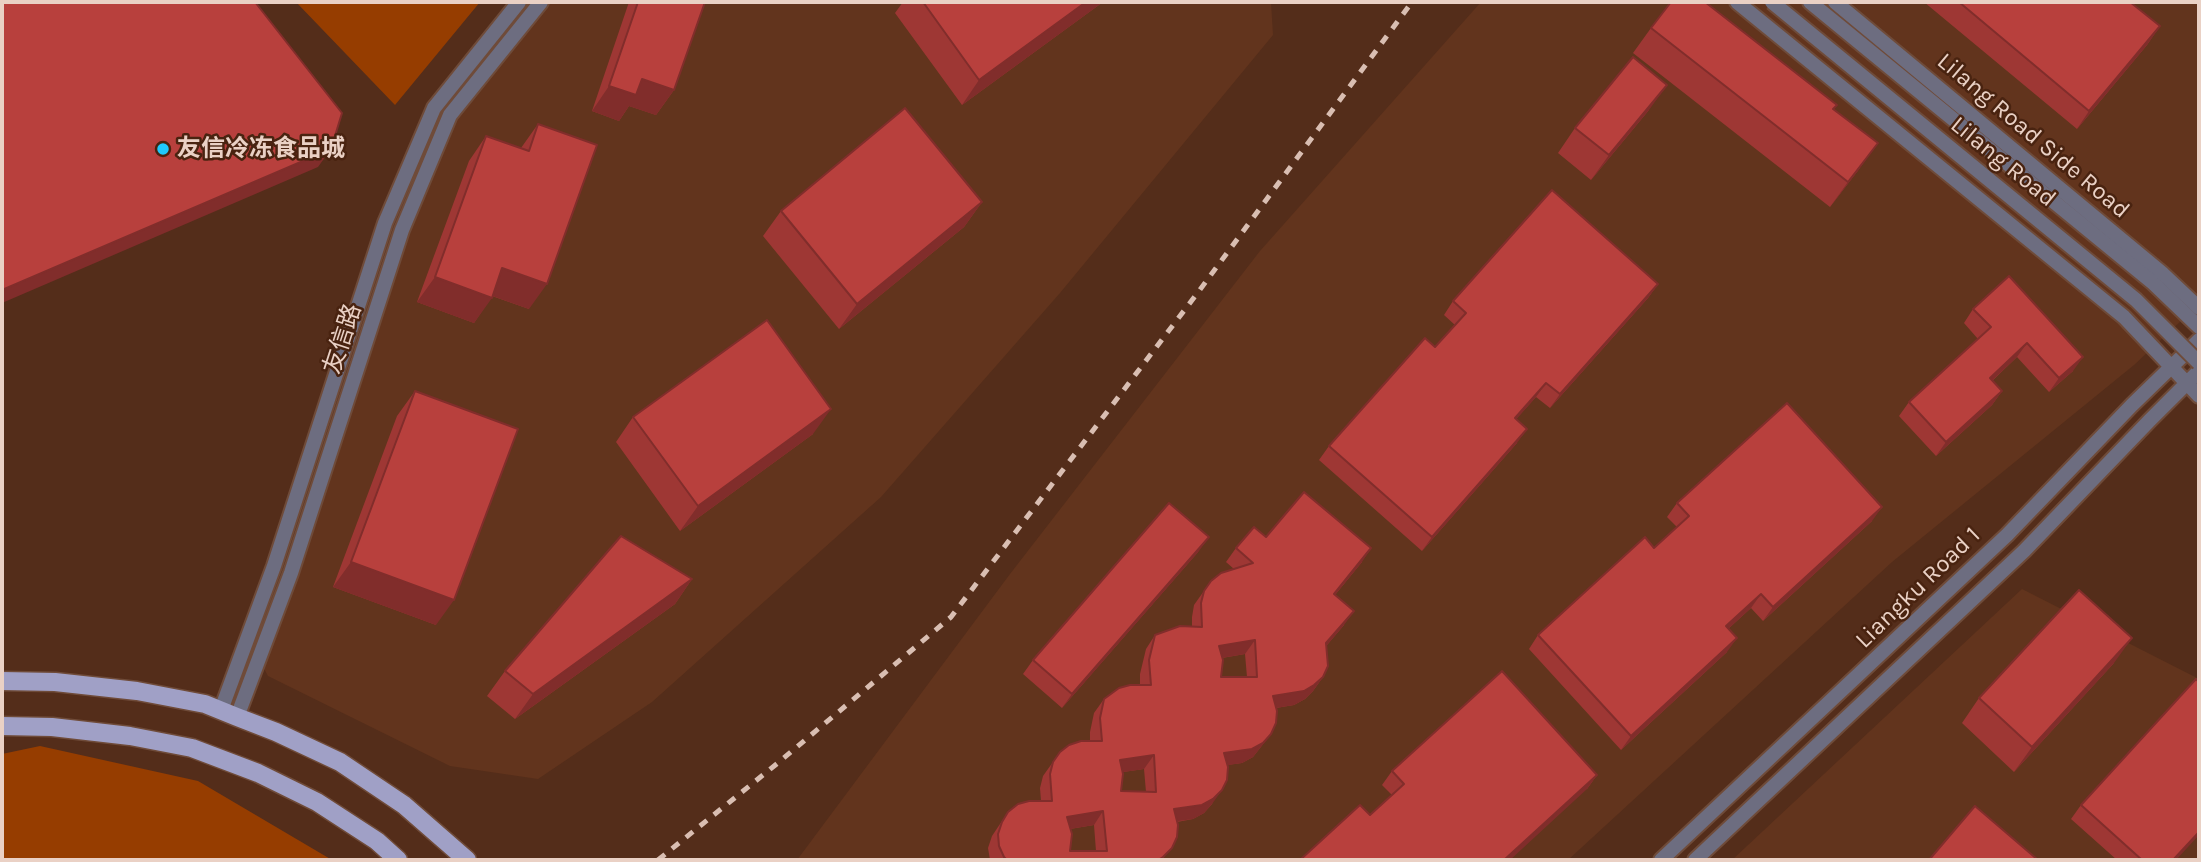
<!DOCTYPE html>
<html>
<head>
<meta charset="utf-8">
<style>
  body { margin:0 }
  #map { position:relative; width:2201px; height:862px; overflow:hidden; background:#542d1a; font-family:Karla,sans-serif }
  canvas { display:block }
  .frame { position:absolute; inset:0; border:4px solid #ead1c5; pointer-events:none }
</style>
</head>
<body>
<div id="map">
<canvas width="2201" height="862"></canvas>
<div class="frame"></div>
</div>
<script>
const c = document.querySelector('canvas').getContext('2d');
c.lineJoin = 'round';
function fill(path, color) { c.fillStyle = color; c.fill(path, 'evenodd'); }
const poly = rows => new Path2D(rows.map(r => 'M' + r).join(''));
function trace(path, color, width, dash) { c.strokeStyle = color; c.lineWidth = width; c.lineCap = dash ? 'butt' : 'round'; c.setLineDash(dash || []); c.stroke(path); }
function label(font, color, halo, rows, align = 'center') {
  c.font = font + ' Karla,"Noto Sans SC",sans-serif'; c.lineWidth = 5; c.setLineDash([]); c.textBaseline = 'middle'; c.strokeStyle = halo; c.fillStyle = color; for (const [text, x, y, turn = 0] of rows) {
    c.save(); c.translate(x, y); c.rotate((+turn || 0) * Math.PI / 180); c.textAlign = isNaN(turn) ? turn : align; if (halo) c.strokeText(text, 0, 0); c.fillText(text, 0, 0); c.restore();
  }
}
fill(poly([
  [547,2,1271,2,1273,35,1060,293,881,497,652,702,538,779,450,766,268,676,259,659,451,112],
  [1481,2,2199,2,2199,304,2134,365,1892,562,1568,860,797,860,1010,574,1260,251],
  [2022,589,2199,679,2199,860,1732,860]
]), '#62341d');
fill(poly([
  [296,2,480,2,395,105],
  [40,746,198,781,332,860,2,860,2,754]
]), '#963d00');
const minor = poly([
  [1737,2,2124,317,2199,396],
  [1835,2,2163,274,2199,308],
  [1661,860,2007,535,2132,405,2199,340],
  [1695,860,2024,551,2150,420,2199,371]
]);
const tertiary = poly([
  [1810,2,2152,282,2199,327],
  [221,710,274,566,385,223,434,108,519,2],
  [237,717,291,573,402,230,450,115,541,2]
]);
const primary = poly([
  [2,681,55,682,137,691,205,704,237,717,276,732,340,762,404,805,467,860],
  [2,726,52,727,130,736,192,748,258,773,317,802,377,841,398,860]
]);
trace(minor, '#6f4b39', 18);
trace(tertiary, '#6f4b39', 18);
trace(primary, '#6f4b39', 21);
trace(minor, '#6d6d80', 14);
trace(tertiary, '#6d6d80', 14);
trace(primary, '#a0a0c6', 18);
trace(poly([
  [658,860,779,762,951,617,1199,291,1412,2]
]), '#d9beb2', 5, [9, 9]);
const tertiaryBridge = poly([
  [1772,2,2136,300,2199,363]
]);
trace(tertiaryBridge, '#6f4b39', 18, []);
trace(tertiaryBridge, '#6d6d80', 14);
fill(poly([
  [629,2,705,2,674,90,656,115,629,106,619,121,592,111],
  [903,2,1103,2,962,105,895,13],
  [1924,2,2130,2,2160,26,2147,45,2077,129],
  [1651,28,1834,109,1860,168,1830,207,1633,53],
  [1649,110,1591,180,1558,153,1575,128],
  [538,124,529,309,492,296,474,323,417,302,469,161,486,136,521,148],
  [982,202,964,227,839,329,763,236,781,211],
  [1658,284,1648,298,1550,408,1536,397,1516,419,1517,443,1422,551,1319,460,1329,446,1435,347,1455,325,1444,315,1453,301],
  [1973,309,2073,371,2049,392,2017,357,1992,381,2002,391,1992,405,1936,456,1899,416,1909,402,1978,339,1964,323],
  [415,391,436,625,333,587,397,416],
  [633,417,813,434,680,531,616,442],
  [1677,503,1872,521,1763,621,1751,608,1728,629,1727,652,1621,750,1529,649,1538,635,1654,548,1677,527,1667,517],
  [1266,537,1362,562,1335,595,1344,625,1327,645,1323,677,1313,691,1305,699,1294,705,1276,708,1271,734,1253,757,1242,763,1227,765,1212,804,1204,813,1193,819,1177,822,1163,860,990,860,988,848,992,836,1008,812,1041,801,1040,788,1043,776,1060,752,1090,741,1090,732,1094,713,1104,699,1140,685,1140,674,1146,649,1155,635,1192,627,1192,617,1194,605,1211,581,1234,569,1226,562,1236,548],
  [1245,654,1247,677,1221,677,1222,658],
  [1144,769,1146,792,1121,791,1123,772],
  [1094,825,1096,851,1070,851,1070,829],
  [1199,551,1062,708,1023,674,1033,660],
  [692,579,675,604,515,719,487,696,505,671],
  [2114,663,2014,772,1962,723,1979,698],
  [1392,771,1597,775,1587,789,1370,815,1392,795,1382,785],
  [2081,805,2176,860,2117,860,2071,819]
]), '#9e3734');
fill(poly([
  [1086,2,1103,2,962,105,979,80],
  [2160,26,2147,45,2077,129,2089,111],
  [642,79,674,90,656,115,629,106,619,121,592,111,609,86],
  [1667,85,1649,110,1591,180,1609,155],
  [1878,143,1860,168,1830,207,1848,182],
  [331,149,318,167,2,303,2,290],
  [982,202,964,227,839,329,857,304],
  [502,268,547,284,529,309,484,293],
  [435,277,492,298,474,323,417,302],
  [1658,284,1648,298,1550,408,1560,394],
  [2027,343,2017,357,1980,392,1990,378],
  [2083,357,2073,371,2049,392,2059,378],
  [1546,383,1536,397,1505,432,1515,418],
  [2002,391,1992,405,1936,456,1946,442],
  [831,409,813,434,680,531,698,506],
  [1527,429,1517,443,1422,551,1432,537],
  [1882,507,1872,521,1763,621,1773,607],
  [1209,537,1199,551,1062,708,1072,694],
  [1371,548,1362,562,1324,608,1334,594],
  [351,562,454,600,436,625,333,587],
  [692,579,675,604,515,719,533,694],
  [1761,594,1751,608,1716,640,1726,626],
  [1354,611,1344,625,1317,657,1326,643],
  [1737,638,1727,652,1621,750,1631,736],
  [2132,638,2114,663,2014,772,2032,747],
  [1255,640,1245,654,1209,660,1219,646],
  [1323,677,1313,691,1305,699,1294,705,1263,710,1273,696],
  [1271,734,1253,757,1242,763,1215,767,1224,753],
  [1154,755,1144,769,1110,774,1120,760],
  [1597,775,1587,789,1510,860,1504,860],
  [1222,790,1212,804,1204,813,1193,819,1164,823,1174,809],
  [1103,811,1094,825,1057,831,1067,817],
  [2199,832,2199,835,2176,860,2173,860]
]), '#812d2b');
const building = poly([
  [2,2,255,2,342,113,331,149,2,290,2,2],
  [638,2,705,2,674,90,642,79,636,95,609,86,638,2],
  [923,2,1086,2,979,80,923,2],
  [1671,2,1705,2,1837,105,1833,109,1878,143,1848,182,1651,28,1671,2],
  [1959,2,2130,2,2160,26,2089,111,1959,2],
  [1633,57,1667,85,1609,155,1575,128,1633,57],
  [905,108,982,202,857,304,781,211,905,108],
  [538,124,597,145,547,284,502,268,492,298,435,277,486,136,529,151,538,124],
  [1552,190,1658,284,1560,394,1546,383,1515,418,1527,429,1432,537,1329,446,1425,338,1435,347,1466,313,1453,301,1552,190],
  [2009,276,2083,357,2059,378,2027,343,1990,378,2002,391,1946,442,1909,402,1991,327,1973,309,2009,276],
  [767,320,831,409,698,506,633,417,767,320],
  [415,391,518,429,454,600,351,562,415,391],
  [1787,403,1882,507,1773,607,1761,594,1726,626,1737,638,1631,736,1538,635,1645,537,1654,548,1689,516,1677,503,1787,403],
  [1304,492,1371,548,1334,594,1354,611,1326,643,1328,666,1323,677,1314,685,1304,691,1273,696,1277,711,1276,723,1271,734,1263,743,1252,749,1224,753,1228,767,1227,780,1222,790,1213,799,1202,805,1174,809,1178,825,1177,837,1172,848,1163,857,1158,860,1007,860,1004,857,999,846,998,834,1002,822,1008,812,1018,804,1029,801,1052,801,1050,774,1053,762,1060,752,1069,745,1081,741,1102,741,1100,718,1104,699,1119,688,1130,685,1151,685,1149,660,1155,635,1180,626,1202,627,1201,603,1204,591,1211,581,1221,573,1253,563,1236,548,1254,527,1266,537,1304,492],
  [1255,640,1257,677,1221,677,1223,660,1219,646,1255,640],
  [1154,755,1156,792,1121,791,1123,774,1120,760,1154,755],
  [1103,811,1107,851,1070,851,1072,834,1067,817,1103,811],
  [1169,503,1209,537,1072,694,1033,660,1169,503],
  [621,536,692,579,533,694,505,671,621,536],
  [2079,590,2132,638,2032,747,1979,698,2079,590],
  [1502,671,1597,775,1504,860,1300,860,1360,805,1370,815,1404,784,1392,771,1502,671],
  [2196,679,2199,682,2199,832,2173,860,2142,860,2081,805,2196,679],
  [1975,806,2038,860,1929,860,1975,806]
]);
fill(building, '#b8403d');
trace(building, '#812d2b', 2);
for (const [x, y, r, color] of [
  [163,149,7,"#1ec9fd"]
]) { const dot = new Path2D(); dot.arc(x, y, r, 0, 2 * Math.PI); c.fillStyle = color; c.fill(dot); trace(dot, '#492310', 2.5); }
label('24px', '#ead1c5', '#492310', [
  ["Lilang Road Side Road",2033,136,40],
  ["Lilang Road",2003,162,39],
  ["友信路",343,339,-72],
  ["Liangku Road 1",1918,588,-44]
]);
label('bold 24px', '#ead1c5', '#492310', [
  ["友信冷冻食品城",177,149]
], 'left');
</script>
</body>
</html>
